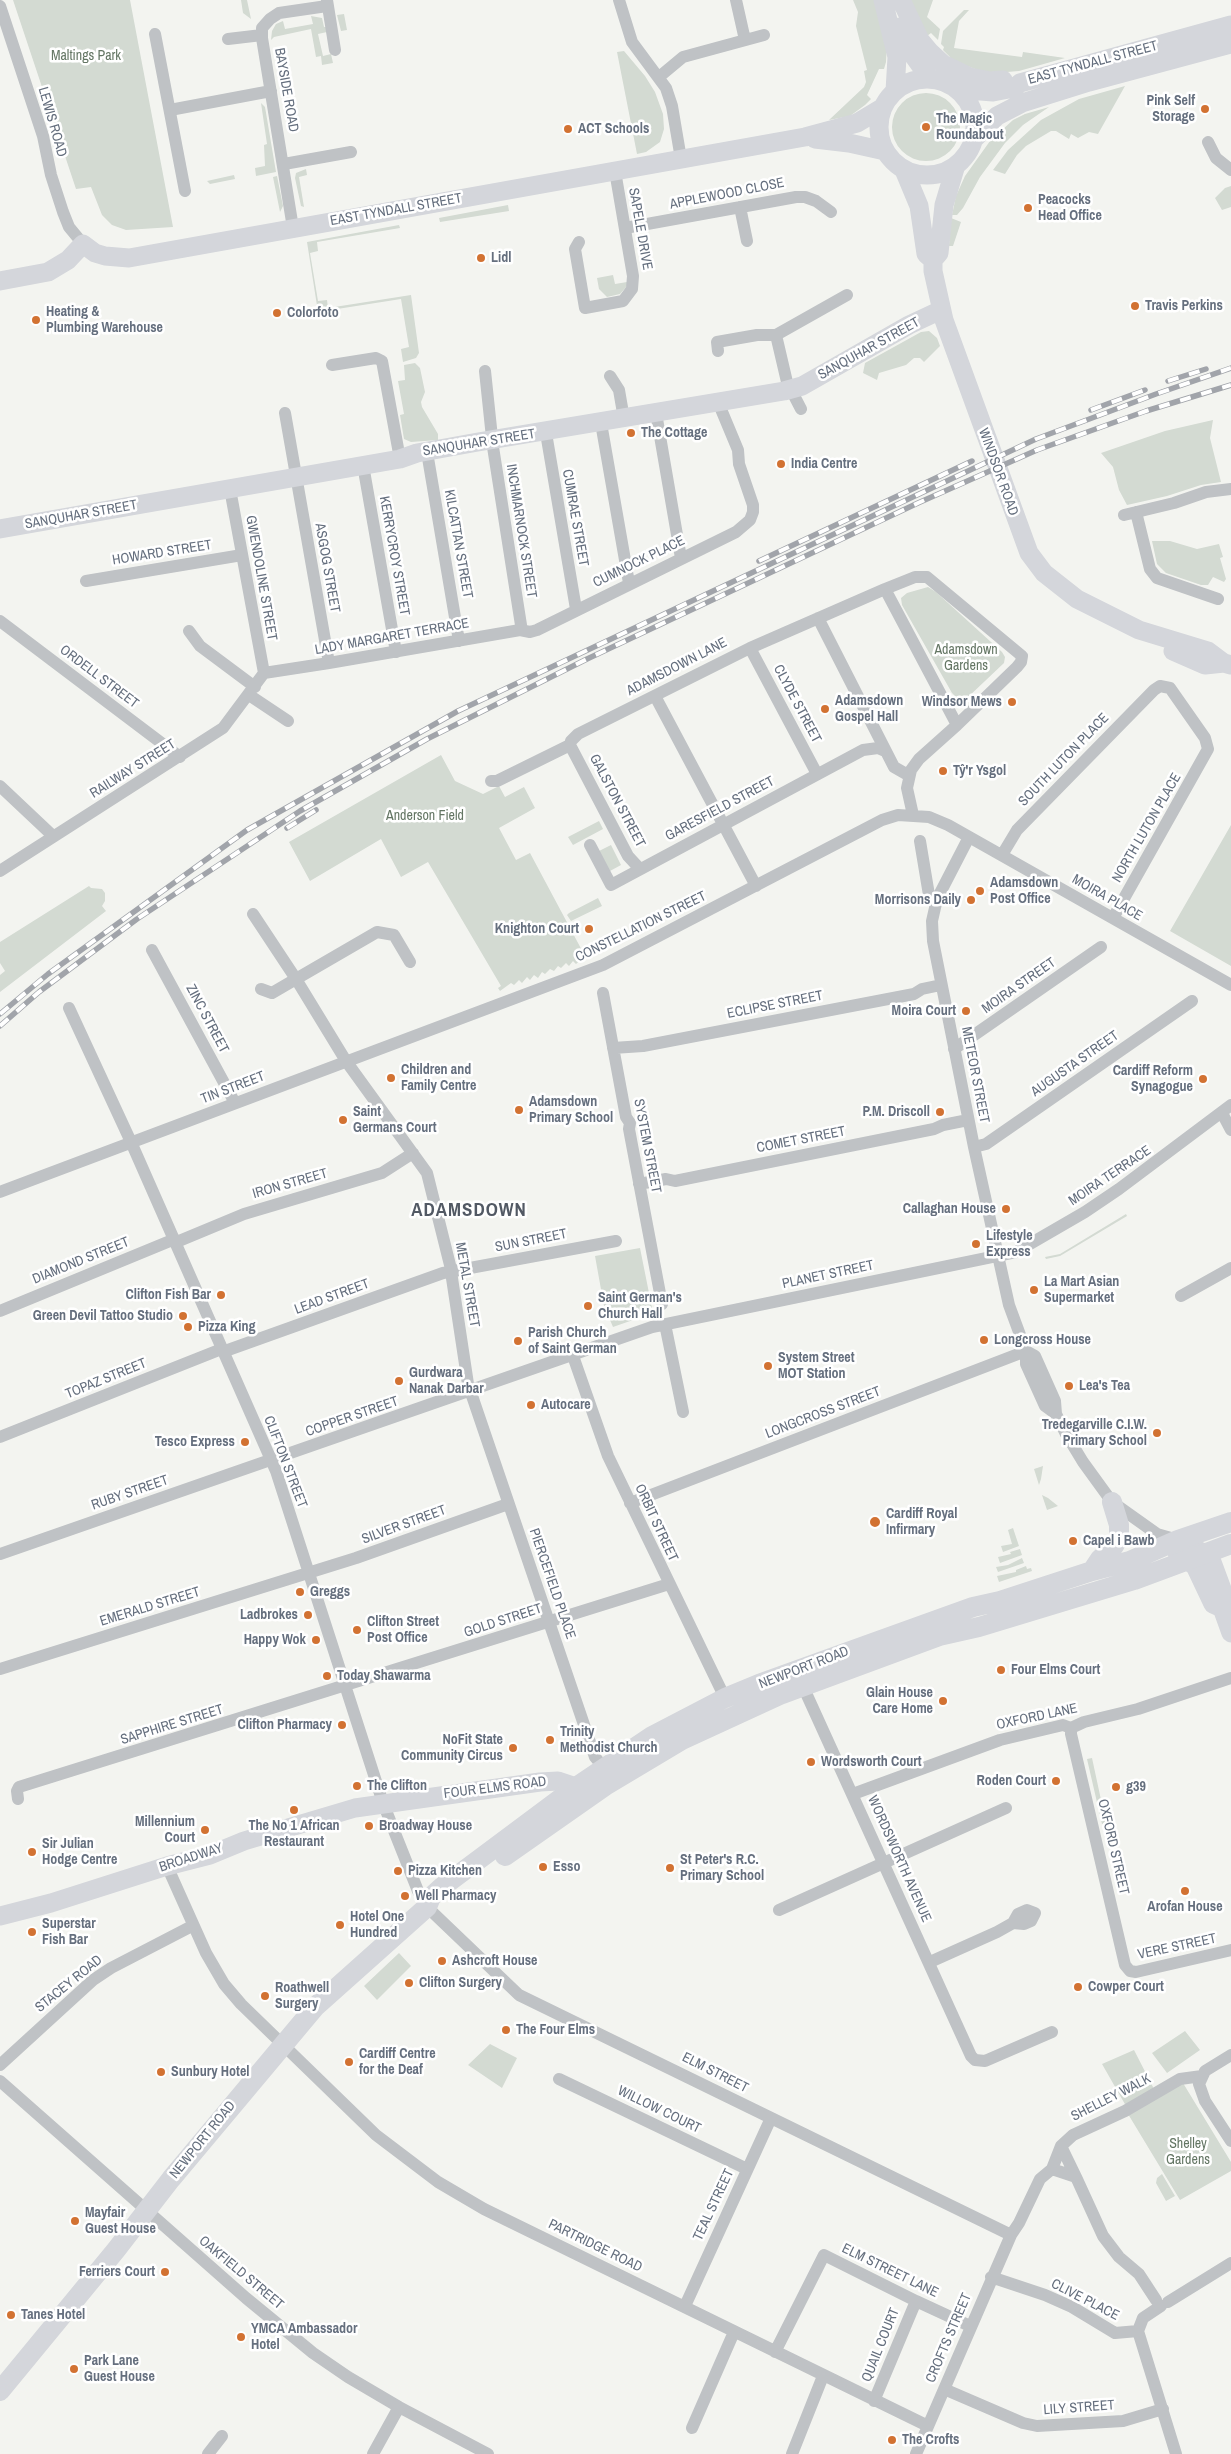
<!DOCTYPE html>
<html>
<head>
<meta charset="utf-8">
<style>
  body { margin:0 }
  canvas { display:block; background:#f3f4f0 }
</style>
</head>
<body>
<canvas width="1231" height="2454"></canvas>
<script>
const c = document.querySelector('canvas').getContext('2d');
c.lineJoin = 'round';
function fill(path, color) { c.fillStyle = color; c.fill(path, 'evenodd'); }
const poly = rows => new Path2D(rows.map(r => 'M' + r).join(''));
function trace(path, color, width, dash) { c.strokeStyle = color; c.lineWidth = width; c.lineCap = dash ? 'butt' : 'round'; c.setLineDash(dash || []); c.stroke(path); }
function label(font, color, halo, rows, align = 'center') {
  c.font = font + ' "Archivo Narrow",sans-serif'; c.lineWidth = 5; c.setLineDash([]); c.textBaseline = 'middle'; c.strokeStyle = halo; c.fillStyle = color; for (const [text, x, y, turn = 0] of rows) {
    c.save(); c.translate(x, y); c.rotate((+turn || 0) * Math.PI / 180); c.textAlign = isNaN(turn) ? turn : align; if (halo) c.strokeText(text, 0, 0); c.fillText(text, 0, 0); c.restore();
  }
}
fill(poly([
  [13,0,130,0,173,227,126,230,112,225,102,215,91,187,76,189],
  [241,0,247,0,251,19,243,13],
  [853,0,875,0,887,45,886,62,884,69,879,69,867,95,871,99,865,105,850,116,829,120,864,87,866,82,864,71,867,70,856,26,858,12],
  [910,0,933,0,927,17,940,29,938,40,931,33,927,36],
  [964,10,969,10,959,21,954,48,1022,57,1023,52,1065,58,1019,71,995,73,983,72,954,61,943,50,944,47,941,44,943,31],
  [344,14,347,30,341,31,337,15],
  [311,16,322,18,324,27,326,27,327,32,318,34,323,56,331,54,333,63,322,65,321,56,316,57,311,29,274,37,271,40,272,31,276,24,283,21,285,29,313,24],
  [624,51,645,76,655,92,663,114,664,129,660,142,646,152,637,154,617,52],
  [1125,86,1098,134,1089,132,1078,138,1071,134,1069,139,1056,131,1051,131,1026,146,1017,155,1005,174,993,170,1008,150,1041,120,1079,99],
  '892 127a34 34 0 1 1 68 0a34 34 0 1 1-68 0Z',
  [261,103,265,107,276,172,256,176,255,168,265,166,264,145,267,144],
  [1049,107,1023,125,1005,143,980,177,963,208,957,215,952,215,956,196,965,176,990,141,1013,120,1025,114],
  [306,169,307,175,299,177,304,207,301,206,295,178,296,173],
  [234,175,235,179,210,184,207,181],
  [277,176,283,206,280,212,273,177],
  [1231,186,1231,207,1222,210,1215,198,1225,188],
  [508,205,509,211,440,222,439,218],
  [951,218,961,222,953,246,949,246],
  [399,225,400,228,317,242,318,251,310,253,318,301,327,300,328,308,411,295,419,353,416,358,403,362,401,349,409,347,401,299,318,312,307,242],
  [613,275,615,284,627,282,627,286,620,294,607,297,599,289,597,278],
  [929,331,937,338,940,346,924,362,920,358,914,358,906,365,879,373,877,380,863,373,865,363,921,332],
  [415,363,420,368,425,392,421,402,422,407,438,434,438,440,411,442,404,439,400,415,404,414,398,381,405,380,404,365],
  [1213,420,1210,438,1221,482,1201,485,1167,496,1127,505,1119,490,1113,467,1101,453,1165,431],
  [1152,541,1170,541,1197,549,1219,544,1223,557,1220,558,1226,579,1224,582,1213,577,1208,585,1201,585,1166,573,1157,564],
  [928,587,936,592,1002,652,1005,657,1004,663,966,699,958,699,952,693,902,605,901,598,907,593],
  [441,755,455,781,483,794,499,786,505,797,524,787,535,808,499,828,516,860,530,853,585,956,576,964,573,961,569,966,566,963,561,968,558,966,554,971,550,969,545,974,542,972,538,978,534,975,530,980,527,977,522,983,519,980,514,985,511,983,500,991,498,988,501,986,428,862,401,877,381,839,310,881,289,842],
  [599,821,603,829,573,845,568,837],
  [1231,825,1231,966,1170,931],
  [611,845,621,865,610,871,599,851],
  [89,886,91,888,102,889,105,893,105,901,102,906,106,911,0,992,0,975,5,971,0,963,0,942],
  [598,898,602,906,571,921,567,915,569,913],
  [1126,1214,1127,1216,1060,1256,1046,1259,1045,1257,1060,1254],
  [640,1248,653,1313,613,1327,604,1306,595,1256],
  [1043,1466,1041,1479,1039,1485,1034,1469],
  [1042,1495,1048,1498,1058,1506,1047,1510],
  [1013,1528,1019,1546,1003,1552,1001,1546,1012,1544,1008,1530],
  [1020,1549,1022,1555,1000,1563,998,1557,1011,1554,1010,1552],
  [1022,1558,1024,1563,998,1572,996,1567,1008,1565],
  [1026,1566,1027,1569,1031,1568,1032,1571,999,1582,997,1576,1016,1572,1016,1570],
  [1092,1758,1106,1823,1102,1824,1087,1759],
  [399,1953,411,1966,377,2000,364,1986],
  [1185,2031,1200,2050,1167,2073,1152,2053],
  [490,2044,517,2058,502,2088,468,2065],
  [1134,2050,1154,2089,1126,2106,1102,2064],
  [1183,2083,1231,2162,1231,2171,1180,2200,1128,2114],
  [1162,2174,1175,2196,1166,2201,1156,2183,1157,2178]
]), '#d3dad2');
trace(poly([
  [327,0,335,50],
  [619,0,632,42,666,88,672,106,681,159],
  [736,0,745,40],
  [0,6,43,136,51,175,63,212,69,227,83,244],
  [155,34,185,191],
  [228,39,262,35],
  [659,77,683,57,764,35],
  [170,110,271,91],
  [1208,142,1216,158,1231,170],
  [284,164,351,152],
  [740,207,747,241],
  [293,228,262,38,262,28,270,19,279,13,327,6],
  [625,228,796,197,805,197,816,201,831,212],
  [579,242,575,249,585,308,623,301,632,289,633,276,615,171],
  [718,351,717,342,757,335,776,335],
  [332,365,376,358,382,361,400,459],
  [610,376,619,390,624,419],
  [801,409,787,382,776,335,847,295],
  [285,413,329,663],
  [656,413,681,558],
  [601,423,629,583],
  [546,433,576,609],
  [427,452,459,641],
  [363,465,396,652],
  [230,489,264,673],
  [1136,512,1150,569,1157,578,1218,599],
  [1124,515,1174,503,1206,492,1231,489],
  [86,581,242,555],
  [818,618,894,767,908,775],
  [0,621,180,757],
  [520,630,530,632,537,630,736,532,750,520,753,512,753,505,739,464,738,450,718,402],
  [189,631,200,646,255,687],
  [750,648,817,774],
  [264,673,329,663,520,630,521,625,493,447,485,371],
  [249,695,288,721],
  [655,696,756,886],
  [570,745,628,856,640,869],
  [491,781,497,781,570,745,571,741,578,734,750,648,885,589],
  [0,786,53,836],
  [913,815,907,788,911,770,919,759,957,725,1017,667,1021,662,1022,656,927,577,915,577,885,589,957,725],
  [969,837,937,899,932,921,933,941,974,1147,1009,1305,1026,1351,1026,1364,1045,1406,1056,1414],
  [920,841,929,895,937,899],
  [590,845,611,885,863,750,878,748,885,751],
  [1002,855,1017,830,1154,690,1160,686,1170,688,1205,738,1208,749,1113,918],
  [0,871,223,728,264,673],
  [253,914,296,979,272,993,261,989],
  [152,950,235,1103],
  [410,962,394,935,377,932,296,979,346,1061,427,1173,450,1265,468,1384,595,1757,608,1773],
  [603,993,626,1117,630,1123,629,1129,662,1304],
  [69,1008,131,1142,276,1471,383,1803,418,1891,427,1907,519,1995,1011,2235],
  [613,1048,643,1046,914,994,922,989,941,985],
  [954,1049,1101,947],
  [1222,1113,1231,1130],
  [974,1147,986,1144,1192,1001],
  [639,1184,666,1179,675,1181,934,1129,943,1125,968,1120],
  [0,1192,603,965,882,820,898,815,929,817,948,825,1231,985],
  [1181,1296,1231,1268],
  [0,1311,170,1241,179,1241,244,1214,382,1173,413,1153],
  [665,1324,683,1412],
  [1026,1351,1035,1356,1055,1401,1056,1414,1066,1434,1083,1462,1112,1502,1157,1534,1178,1540],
  [573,1356,608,1456,725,1698],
  [0,1437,219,1350,228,1350,443,1273,616,1241],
  [630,1503,1026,1351],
  [0,1554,652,1327,1016,1252,1085,1212,1119,1189,1231,1105],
  [0,1669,356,1558,508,1504],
  [801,1682,971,2056,975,2060,985,2061,1052,2032],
  [1071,1728,1071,1734,1125,1965,1130,1971,1136,1972,1231,1950],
  [1071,1728,1084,1722,1138,1709,1231,1678],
  [853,1794,1000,1740,1063,1725,1071,1728],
  [18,1799,17,1791,19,1787,669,1584],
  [167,1866,206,1953,224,1984,241,2004,376,2135,438,2182,484,2209,928,2426],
  [779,1910,1006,1808],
  [930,1962,997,1932,1013,1923,1018,1914,1027,1910,1035,1913,1031,1921,1024,1924,1013,1923],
  [1231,2055,1205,2071,1199,2084,1205,2101,1231,2141],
  [0,2065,93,1980,111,1968,192,1926],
  [559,2079,747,2169],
  [0,2081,246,2298,313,2353,348,2377,399,2407,488,2454],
  [1061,2146,1076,2177],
  [1052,2169,1076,2177,1103,2236,1119,2257,1139,2274,1156,2300],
  [991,2277,1045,2295,1072,2307,1115,2333,1138,2331],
  [1168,2302,1231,2263],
  [685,2306,771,2118],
  [1161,2306,1143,2318,1138,2331,1176,2454],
  [775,2352,824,2255,916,2301,970,2326],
  [944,2389,1023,2423,1037,2426,1123,2421,1163,2409],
  [874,2401,916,2301],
  [692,2428,734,2332],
  [208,2454,222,2436],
  [373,2454,399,2407],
  [792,2454,823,2376],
  [916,2454,1011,2235,1019,2223,1040,2179,1052,2169,1061,2146,1073,2135,1125,2111,1180,2079,1202,2076]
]), '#bfc2c5', 12);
trace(poly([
  [883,0,897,57,895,91],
  [901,0,920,40,930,52,943,64,970,77,990,81,1003,80],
  [899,27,908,48,930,79],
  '879 127a48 48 0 1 1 96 0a48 48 0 1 1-96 0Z',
  [956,89,993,92,1014,88,1020,83,1231,25],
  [815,139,849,143,885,151],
  [974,139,997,116,1022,103,1089,82,1231,44],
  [956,165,944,205,939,253,933,260,933,271,944,320,1029,553,1044,573,1077,599,1139,630,1208,651,1224,663,1231,665],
  [904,170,919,206,926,254,933,260],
  [0,281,48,272,68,260,83,244,95,253,105,256,129,258,805,137,857,123,882,108],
  [0,529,400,459,417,453,478,442,784,391,802,386,909,325,941,310],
  [1173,651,1205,665,1224,663],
  [1178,1540,1205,1554,1212,1562,1226,1600,1222,1608,1231,1633],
  [1177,1553,1195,1566,1213,1604,1222,1608],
  [0,1916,51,1903,167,1866,210,1855,244,1841,355,1808,540,1782,558,1781,576,1787,589,1788]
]), '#d4d6db', 19);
trace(poly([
  [1092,1571,1100,1559,1114,1546,1119,1537,1119,1525,1112,1502],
  [505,1856,605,1786,682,1740,782,1694,939,1636,979,1627,1134,1580,1231,1544],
  [0,2391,116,2250,171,2179,315,2007,427,1907,431,1897,442,1887,576,1787,652,1736,725,1698,759,1684,973,1607,1000,1601,1092,1571,1130,1561,1178,1540,1231,1522]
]), '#d4d6db', 20);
const rail = poly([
  [1168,381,1206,369],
  [1091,410,1145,390],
  [759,561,972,461],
  [287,828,316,810],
  [0,1014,48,974,247,830,458,711,1036,439,1156,394,1231,368],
  [0,1026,39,992,137,919,300,811,427,739,587,659,918,503,1037,450,1146,411,1231,385]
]);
trace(rail, '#a1a4aa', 5.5);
trace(rail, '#fff', 4, [11]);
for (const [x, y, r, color] of [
  [1205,109,5,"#d27232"],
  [926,127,5,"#d27232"],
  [568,129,5,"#d27232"],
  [1028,208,5,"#d27232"],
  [481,258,5,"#d27232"],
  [1135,306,5,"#d27232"],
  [277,313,5,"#d27232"],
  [36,320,5,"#d27232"],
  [631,433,5,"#d27232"],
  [781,464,5,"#d27232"],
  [1012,702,5,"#d27232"],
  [825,709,5,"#d27232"],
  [943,771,5,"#d27232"],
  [980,891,5,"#d27232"],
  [971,900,5,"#d27232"],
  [589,929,5,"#d27232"],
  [966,1011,5,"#d27232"],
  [391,1078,5,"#d27232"],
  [1203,1079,5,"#d27232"],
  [519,1110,5,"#d27232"],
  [940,1112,5,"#d27232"],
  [343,1120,5,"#d27232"],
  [1006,1209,5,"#d27232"],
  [976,1244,5,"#d27232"],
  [1034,1290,5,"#d27232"],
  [221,1295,5,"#d27232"],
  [588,1306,5,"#d27232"],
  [183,1316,5,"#d27232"],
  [188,1327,5,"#d27232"],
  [984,1340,5,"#d27232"],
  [518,1341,5,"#d27232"],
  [768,1366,5,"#d27232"],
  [399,1381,5,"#d27232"],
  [1069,1386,5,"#d27232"],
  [531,1405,5,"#d27232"],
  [1157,1433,5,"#d27232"],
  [245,1442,5,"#d27232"],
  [875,1522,6,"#d27232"],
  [1073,1541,5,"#d27232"],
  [300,1592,5,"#d27232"],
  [308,1615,5,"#d27232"],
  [357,1630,5,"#d27232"],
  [316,1640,5,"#d27232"],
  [1001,1670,5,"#d27232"],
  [327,1676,5,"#d27232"],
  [943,1701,5,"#d27232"],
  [342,1725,5,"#d27232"],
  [550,1740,5,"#d27232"],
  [513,1748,5,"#d27232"],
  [811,1762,5,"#d27232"],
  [1056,1781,5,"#d27232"],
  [357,1786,5,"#d27232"],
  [1116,1787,5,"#d27232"],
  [294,1810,5,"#d27232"],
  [369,1826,5,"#d27232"],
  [205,1830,5,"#d27232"],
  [32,1852,5,"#d27232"],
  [543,1867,5,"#d27232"],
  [670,1868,5,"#d27232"],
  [398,1871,5,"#d27232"],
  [1185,1891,5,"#d27232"],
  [405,1896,5,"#d27232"],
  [340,1925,5,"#d27232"],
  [32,1932,5,"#d27232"],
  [442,1961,5,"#d27232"],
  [409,1983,5,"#d27232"],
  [1078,1987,5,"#d27232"],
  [265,1996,5,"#d27232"],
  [506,2030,5,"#d27232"],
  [349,2062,5,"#d27232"],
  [161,2072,5,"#d27232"],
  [75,2221,5,"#d27232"],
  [165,2272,5,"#d27232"],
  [11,2315,5,"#d27232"],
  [241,2337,5,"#d27232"],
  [74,2369,5,"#d27232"],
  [892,2440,5,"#d27232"]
]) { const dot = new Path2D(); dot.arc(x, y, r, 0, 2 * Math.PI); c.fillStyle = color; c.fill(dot); trace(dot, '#fff', 2); }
label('14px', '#647664', '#fff', [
  ["Maltings Park",86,56],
  ["Adamsdown",966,650],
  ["Gardens",966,666],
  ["Anderson Field",425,816],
  ["Shelley",1188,2144],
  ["Gardens",1188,2160]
]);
label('14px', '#656f7e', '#fff', [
  ["EAST TYNDALL STREET",1093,63,-15],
  ["BAYSIDE ROAD",286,90,80],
  ["LEWIS ROAD",52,122,74],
  ["APPLEWOOD CLOSE",727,194,-11],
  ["EAST TYNDALL STREET",396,210,-10],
  ["SAPELE DRIVE",640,229,80],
  ["SANQUHAR STREET",869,349,-29],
  ["SANQUHAR STREET",479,443,-9],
  ["WINDSOR ROAD",998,472,70],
  ["SANQUHAR STREET",81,515,-10],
  ["CUMRAE STREET",575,518,80],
  ["INCHMARNOCK STREET",521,531,81],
  ["KILCATTAN STREET",458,544,80],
  ["HOWARD STREET",162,553,-9],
  ["KERRYCROY STREET",394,556,80],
  ["CUMNOCK PLACE",639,562,-26],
  ["ASGOG STREET",327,568,80],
  ["GWENDOLINE STREET",261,578,80],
  ["LADY MARGARET TERRACE",392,637,-10],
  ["ADAMSDOWN LANE",677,667,-27],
  ["ORDELL STREET",99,677,37],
  ["CLYDE STREET",797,704,62],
  ["SOUTH LUTON PLACE",1064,760,-46],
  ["RAILWAY STREET",133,769,-32],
  ["GALSTON STREET",617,801,62],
  ["GARESFIELD STREET",720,809,-28],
  ["NORTH LUTON PLACE",1147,828,-60],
  ["MOIRA PLACE",1107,898,30],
  ["CONSTELLATION STREET",641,927,-26],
  ["MOIRA STREET",1019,986,-35],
  ["ECLIPSE STREET",775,1005,-11],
  ["ZINC STREET",207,1019,62],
  ["AUGUSTA STREET",1075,1064,-35],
  ["METEOR STREET",975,1075,79],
  ["TIN STREET",233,1088,-21],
  ["COMET STREET",801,1140,-11],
  ["SYSTEM STREET",647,1146,79],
  ["MOIRA TERRACE",1110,1176,-34],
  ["IRON STREET",290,1184,-16],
  ["SUN STREET",531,1241,-11],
  ["DIAMOND STREET",81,1261,-22],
  ["PLANET STREET",828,1275,-12],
  ["METAL STREET",467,1285,80],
  ["LEAD STREET",332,1297,-20],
  ["TOPAZ STREET",106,1379,-22],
  ["LONGCROSS STREET",823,1413,-21],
  ["COPPER STREET",352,1417,-19],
  ["CLIFTON STREET",285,1462,69],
  ["RUBY STREET",130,1493,-19],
  ["ORBIT STREET",656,1523,65],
  ["SILVER STREET",404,1525,-20],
  ["PIERCEFIELD PLACE",552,1584,71],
  ["EMERALD STREET",150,1607,-17],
  ["GOLD STREET",503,1621,-18],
  ["NEWPORT ROAD",804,1668,-21],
  ["OXFORD LANE",1037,1717,-12],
  ["SAPPHIRE STREET",172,1725,-17],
  ["FOUR ELMS ROAD",495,1788,-7],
  ["OXFORD STREET",1113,1847,77],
  ["BROADWAY",191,1858,-18],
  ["WORDSWORTH AVENUE",899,1859,66],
  ["VERE STREET",1177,1947,-12],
  ["STACEY ROAD",69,1984,-39],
  ["ELM STREET",715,2073,27],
  ["SHELLEY WALK",1111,2098,-27],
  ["WILLOW COURT",659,2110,26],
  ["NEWPORT ROAD",203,2140,-51],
  ["TEAL STREET",714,2205,-65],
  ["PARTRIDGE ROAD",595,2246,26],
  ["ELM STREET LANE",890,2271,26],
  ["OAKFIELD STREET",241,2273,40],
  ["CLIVE PLACE",1085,2300,27],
  ["CROFTS STREET",949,2338,-67],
  ["QUAIL COURT",881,2345,-68],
  ["LILY STREET",1079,2408,-4]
]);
label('bold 14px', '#656f7e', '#fff', [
  ["Pink Self",1195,101,"right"],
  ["Storage",1195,117,"right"],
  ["The Magic",936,119],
  ["Roundabout",936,135],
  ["ACT Schools",578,129],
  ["Peacocks",1038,200],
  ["Head Office",1038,216],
  ["Lidl",491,258],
  ["Travis Perkins",1145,306],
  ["Heating &",46,312],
  ["Plumbing Warehouse",46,328],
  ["Colorfoto",287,313],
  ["The Cottage",641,433],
  ["India Centre",791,464],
  ["Adamsdown",835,701],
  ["Gospel Hall",835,717],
  ["Windsor Mews",1002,702,"right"],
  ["Tŷ'r Ysgol",953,771],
  ["Adamsdown",990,883],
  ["Post Office",990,899],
  ["Morrisons Daily",961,900,"right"],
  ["Knighton Court",579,929,"right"],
  ["Moira Court",956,1011,"right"],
  ["Children and",401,1070],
  ["Family Centre",401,1086],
  ["Cardiff Reform",1193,1071,"right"],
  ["Synagogue",1193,1087,"right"],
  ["Adamsdown",529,1102],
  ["Primary School",529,1118],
  ["Saint",353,1112],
  ["Germans Court",353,1128],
  ["P.M. Driscoll",930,1112,"right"],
  ["Callaghan House",996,1209,"right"],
  ["Lifestyle",986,1236],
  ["Express",986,1252],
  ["La Mart Asian",1044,1282],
  ["Supermarket",1044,1298],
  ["Clifton Fish Bar",211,1295,"right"],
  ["Saint German's",598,1298],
  ["Church Hall",598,1314],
  ["Green Devil Tattoo Studio",173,1316,"right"],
  ["Pizza King",198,1327],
  ["Parish Church",528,1333],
  ["of Saint German",528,1349],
  ["Longcross House",994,1340],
  ["System Street",778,1358],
  ["MOT Station",778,1374],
  ["Gurdwara",409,1373],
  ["Nanak Darbar",409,1389],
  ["Lea's Tea",1079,1386],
  ["Autocare",541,1405],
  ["Tredegarville C.I.W.",1147,1425,"right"],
  ["Primary School",1147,1441,"right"],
  ["Tesco Express",235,1442,"right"],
  ["Cardiff Royal",886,1514],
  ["Infirmary",886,1530],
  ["Capel i Bawb",1083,1541],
  ["Greggs",310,1592],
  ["Ladbrokes",298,1615,"right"],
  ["Clifton Street",367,1622],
  ["Post Office",367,1638],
  ["Happy Wok",306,1640,"right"],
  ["Four Elms Court",1011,1670],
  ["Today Shawarma",337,1676],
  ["Glain House",933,1693,"right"],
  ["Care Home",933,1709,"right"],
  ["Clifton Pharmacy",332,1725,"right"],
  ["Trinity",560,1732],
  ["Methodist Church",560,1748],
  ["NoFit State",503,1740,"right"],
  ["Community Circus",503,1756,"right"],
  ["Wordsworth Court",821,1762],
  ["Roden Court",1046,1781,"right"],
  ["The Clifton",367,1786],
  ["g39",1126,1787],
  ["Millennium",195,1822,"right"],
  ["Court",195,1838,"right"],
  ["The No 1 African",294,1826,"center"],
  ["Restaurant",294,1842,"center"],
  ["Broadway House",379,1826],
  ["Sir Julian",42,1844],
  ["Hodge Centre",42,1860],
  ["St Peter's R.C.",680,1860],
  ["Primary School",680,1876],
  ["Esso",553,1867],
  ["Pizza Kitchen",408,1871],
  ["Well Pharmacy",415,1896],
  ["Arofan House",1185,1907,"center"],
  ["Hotel One",350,1917],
  ["Hundred",350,1933],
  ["Superstar",42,1924],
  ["Fish Bar",42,1940],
  ["Ashcroft House",452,1961],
  ["Clifton Surgery",419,1983],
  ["Cowper Court",1088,1987],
  ["Roathwell",275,1988],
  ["Surgery",275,2004],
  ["The Four Elms",516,2030],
  ["Cardiff Centre",359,2054],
  ["for the Deaf",359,2070],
  ["Sunbury Hotel",171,2072],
  ["Mayfair",85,2213],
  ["Guest House",85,2229],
  ["Ferriers Court",155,2272,"right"],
  ["Tanes Hotel",21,2315],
  ["YMCA Ambassador",251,2329],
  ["Hotel",251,2345],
  ["Park Lane",84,2361],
  ["Guest House",84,2377],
  ["The Crofts",902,2440]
], 'left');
c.letterSpacing = '1px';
label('bold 19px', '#525964', '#fff', [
  ["ADAMSDOWN",469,1211]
]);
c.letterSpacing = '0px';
</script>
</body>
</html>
